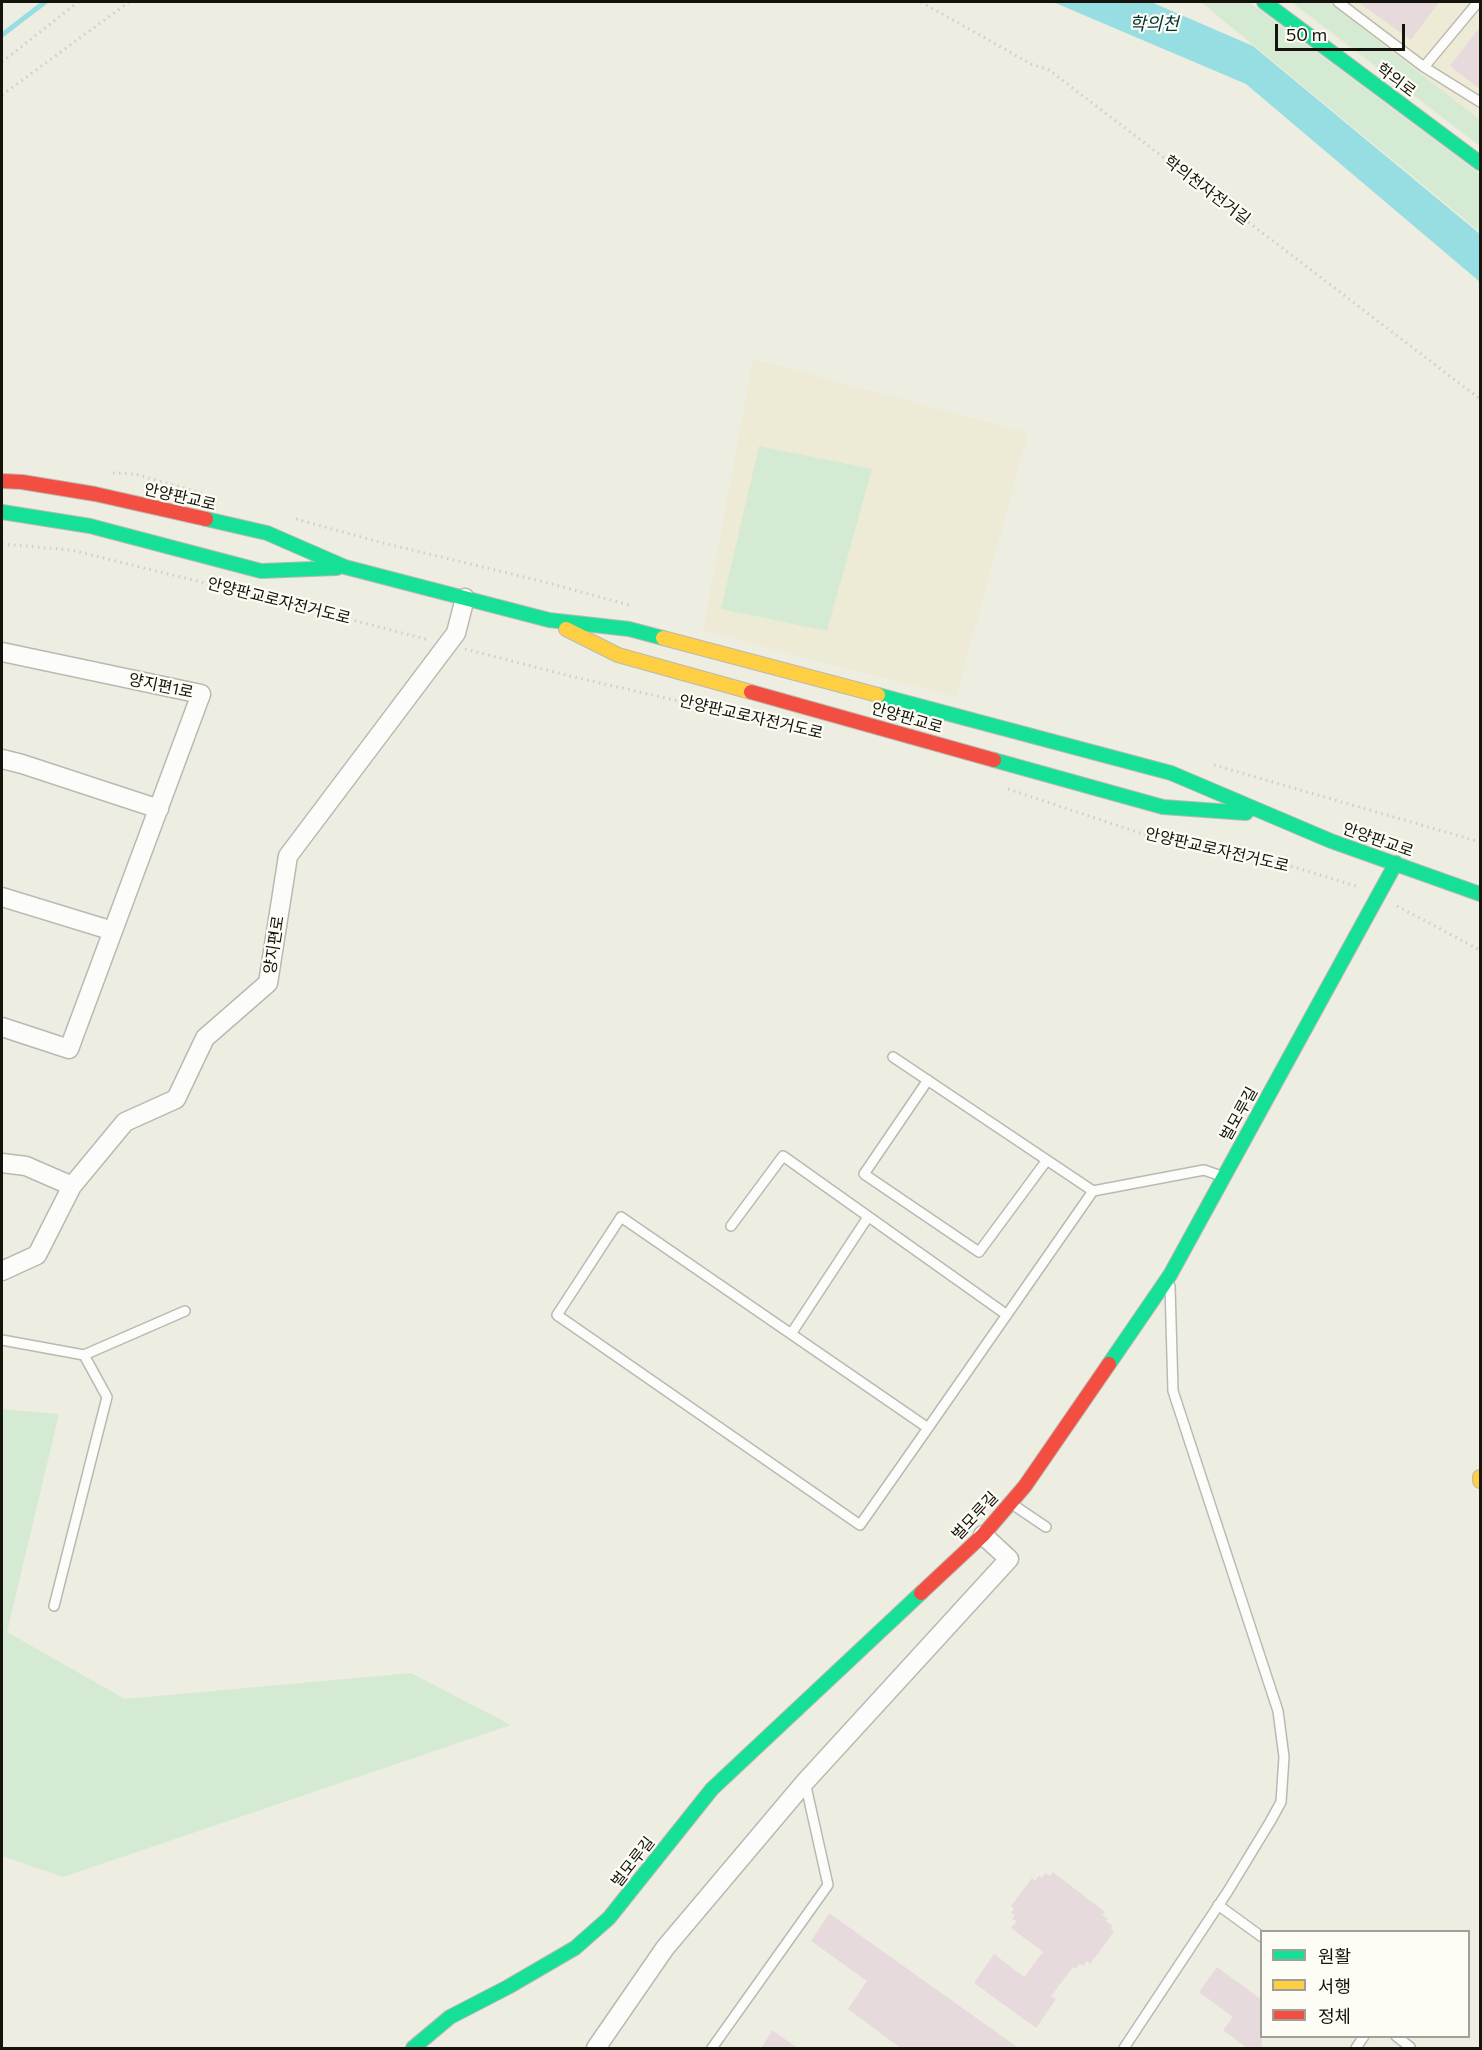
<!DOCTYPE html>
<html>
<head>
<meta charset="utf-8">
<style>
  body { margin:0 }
  #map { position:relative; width:1482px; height:2050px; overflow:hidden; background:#eeede2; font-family:Commissioner,"Noto Sans KR",sans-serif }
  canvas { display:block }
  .frame { position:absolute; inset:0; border:3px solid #14130c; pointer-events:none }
  .legend { position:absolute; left:1260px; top:1930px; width:210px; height:108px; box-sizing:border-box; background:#fefdf5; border:2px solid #a09f98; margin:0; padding:8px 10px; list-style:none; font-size:18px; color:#14130c }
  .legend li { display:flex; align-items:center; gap:12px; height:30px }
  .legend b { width:30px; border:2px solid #a09f98 }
  .scale { position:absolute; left:1275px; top:24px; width:130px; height:27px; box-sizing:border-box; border:3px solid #14130c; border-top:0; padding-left:8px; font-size:18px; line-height:21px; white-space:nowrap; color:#14130c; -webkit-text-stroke:4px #fefdf5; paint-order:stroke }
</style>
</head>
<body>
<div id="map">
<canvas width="1482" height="2050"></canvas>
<div class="frame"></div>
<ul class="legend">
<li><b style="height:8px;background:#16e098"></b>원활</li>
<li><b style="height:8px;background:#ffcf43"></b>서행</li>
<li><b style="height:8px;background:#f24e42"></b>정체</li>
</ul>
<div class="scale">50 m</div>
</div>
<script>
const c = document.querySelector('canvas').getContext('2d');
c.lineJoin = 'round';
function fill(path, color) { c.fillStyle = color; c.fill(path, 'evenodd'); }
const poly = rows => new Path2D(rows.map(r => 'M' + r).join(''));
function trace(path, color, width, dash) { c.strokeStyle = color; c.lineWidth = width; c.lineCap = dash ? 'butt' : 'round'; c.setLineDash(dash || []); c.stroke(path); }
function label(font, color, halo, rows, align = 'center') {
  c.font = font + ' Commissioner,"Noto Sans KR",sans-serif'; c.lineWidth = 4.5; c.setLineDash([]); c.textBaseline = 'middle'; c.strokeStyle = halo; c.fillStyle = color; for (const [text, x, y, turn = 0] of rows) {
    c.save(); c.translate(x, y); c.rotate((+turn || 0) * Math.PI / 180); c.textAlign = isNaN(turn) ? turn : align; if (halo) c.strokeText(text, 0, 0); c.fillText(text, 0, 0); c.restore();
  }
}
fill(poly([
  [1289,2,1480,2,1480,147],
  [753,359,1028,433,956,697,703,631]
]), '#edebd6');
fill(poly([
  [1201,2,1249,2,1480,174,1480,232],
  [1292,2,1328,2,1480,120,1480,146],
  [759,446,872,469,827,631,721,609],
  [2,1409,59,1414,7,1632,125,1699,411,1673,511,1725,63,1877,2,1856]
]), '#d5ead3');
fill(poly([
  [1053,2,1151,2,1253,46,1480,234,1480,282,1246,84]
]), '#96dee1');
trace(poly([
  [2,35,45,2]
]), '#96dee1', 5);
fill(poly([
  [1358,2,1439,2,1411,40],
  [1480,27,1480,89,1450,66],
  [1053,1872,1105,1912,1102,1915,1108,1919,1106,1921,1113,1926,1111,1929,1114,1932,1090,1964,1087,1961,1083,1966,1080,1964,1076,1969,1073,1967,1051,1996,1056,1999,1036,2028,974,1983,994,1954,1024,1977,1043,1952,1011,1928,1017,1921,1012,1919,1015,1915,1011,1913,1014,1909,1011,1906,1032,1878,1035,1881,1039,1876,1042,1878,1045,1873,1050,1876],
  [829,1913,1020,2049,902,2049,848,2009,867,1981,811,1941],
  [1217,1967,1262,2000,1262,2049,1248,2049,1223,2030,1233,2017,1199,1992],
  [772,2030,799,2049,761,2049]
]), '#e7dadc');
const lane = poly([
  [1338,2,1424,67,1480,102],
  [1424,67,1478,2],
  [893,1057,1093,1191,1204,1170,1221,1176],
  [928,1080,864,1174,979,1252,1047,1160],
  [731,1226,783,1156,1007,1315],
  [791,1334,868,1217],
  [2,1340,84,1355,185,1311],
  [928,1428,621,1217,557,1315,860,1525,928,1428,1093,1191],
  [1012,1504,1046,1527],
  [54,1606,107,1397,84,1355],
  [1218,1905,1262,1937],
  [1396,2036,1410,2047,1409,2048],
  [712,2048,828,1885,805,1782],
  [1124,2048,1228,1891,1270,1822,1281,1802,1284,1757,1278,1711,1173,1391,1170,1286],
  [1356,2048,1364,2036]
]);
const street = poly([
  [2,652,201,694,69,1049,2,1027],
  [2,759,22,764,159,809],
  [2,897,113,931],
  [2,1163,26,1166,72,1186,125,1122,176,1099,205,1038,268,983,288,856,456,633,465,598],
  [2,1271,37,1255,72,1186],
  [596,2048,665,1948,805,1782,1009,1559,983,1535]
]);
const fast = poly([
  [1264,2,1480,163],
  [2,512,90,526,261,571,337,568],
  [206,519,267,533,345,567,549,620,629,629,663,638],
  [878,695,1171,773,1331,841,1480,894],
  [994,760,1163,807,1246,813],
  [1109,1364,1170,1275,1396,863],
  [413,2048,450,2017,508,1987,575,1948,609,1918,712,1789,921,1593]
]);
const slow = poly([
  [566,629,618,655,751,692],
  [663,638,878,695],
  [1480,1477,1480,1481]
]);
const jam = poly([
  [2,481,22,482,95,494,206,519],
  [751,692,994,760],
  [921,1593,983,1535,1025,1486,1109,1364]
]);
trace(lane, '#bab9b1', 12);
trace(street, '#bab9b1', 21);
trace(fast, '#bab9b1', 16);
trace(slow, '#bab9b1', 16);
trace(jam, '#bab9b1', 16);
trace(poly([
  [921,2,1031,64,1049,70,1480,399],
  [2,62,78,2],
  [2,95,129,2],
  [113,473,135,474,205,494],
  [296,519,379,542,541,581,629,605],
  [2,544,71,550,246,593],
  [256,595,429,640],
  [465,649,574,677,744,716],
  [1214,765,1480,842],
  [1008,789,1149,836,1274,861,1359,887],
  [1397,906,1480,950]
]), '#cececa', 3, [1.5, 4.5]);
trace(lane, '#fcfcfb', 9);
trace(street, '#fcfcfb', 18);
trace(fast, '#16e098', 14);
trace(slow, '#ffcf43', 14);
trace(jam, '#f24e42', 14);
label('16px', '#14130c', '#fefdf5', [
  ["학의로",1396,80,37],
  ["학의천자전거길",1207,190,37],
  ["안양판교로",180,497,13],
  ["안양판교로자전거도로",279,601,14],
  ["양지편1로",161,686,12],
  ["안양판교로자전거도로",751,717,13],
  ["안양판교로",907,718,16],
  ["안양판교로",1378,840,19],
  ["안양판교로자전거도로",1217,850,13],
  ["양지편로",274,945,-81],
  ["벌모루길",1239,1114,-61],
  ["벌모루길",975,1516,-47],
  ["벌모루길",633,1862,-52]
]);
label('italic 18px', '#003236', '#fefdf5', [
  ["학의천",1154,24]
]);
</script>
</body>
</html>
